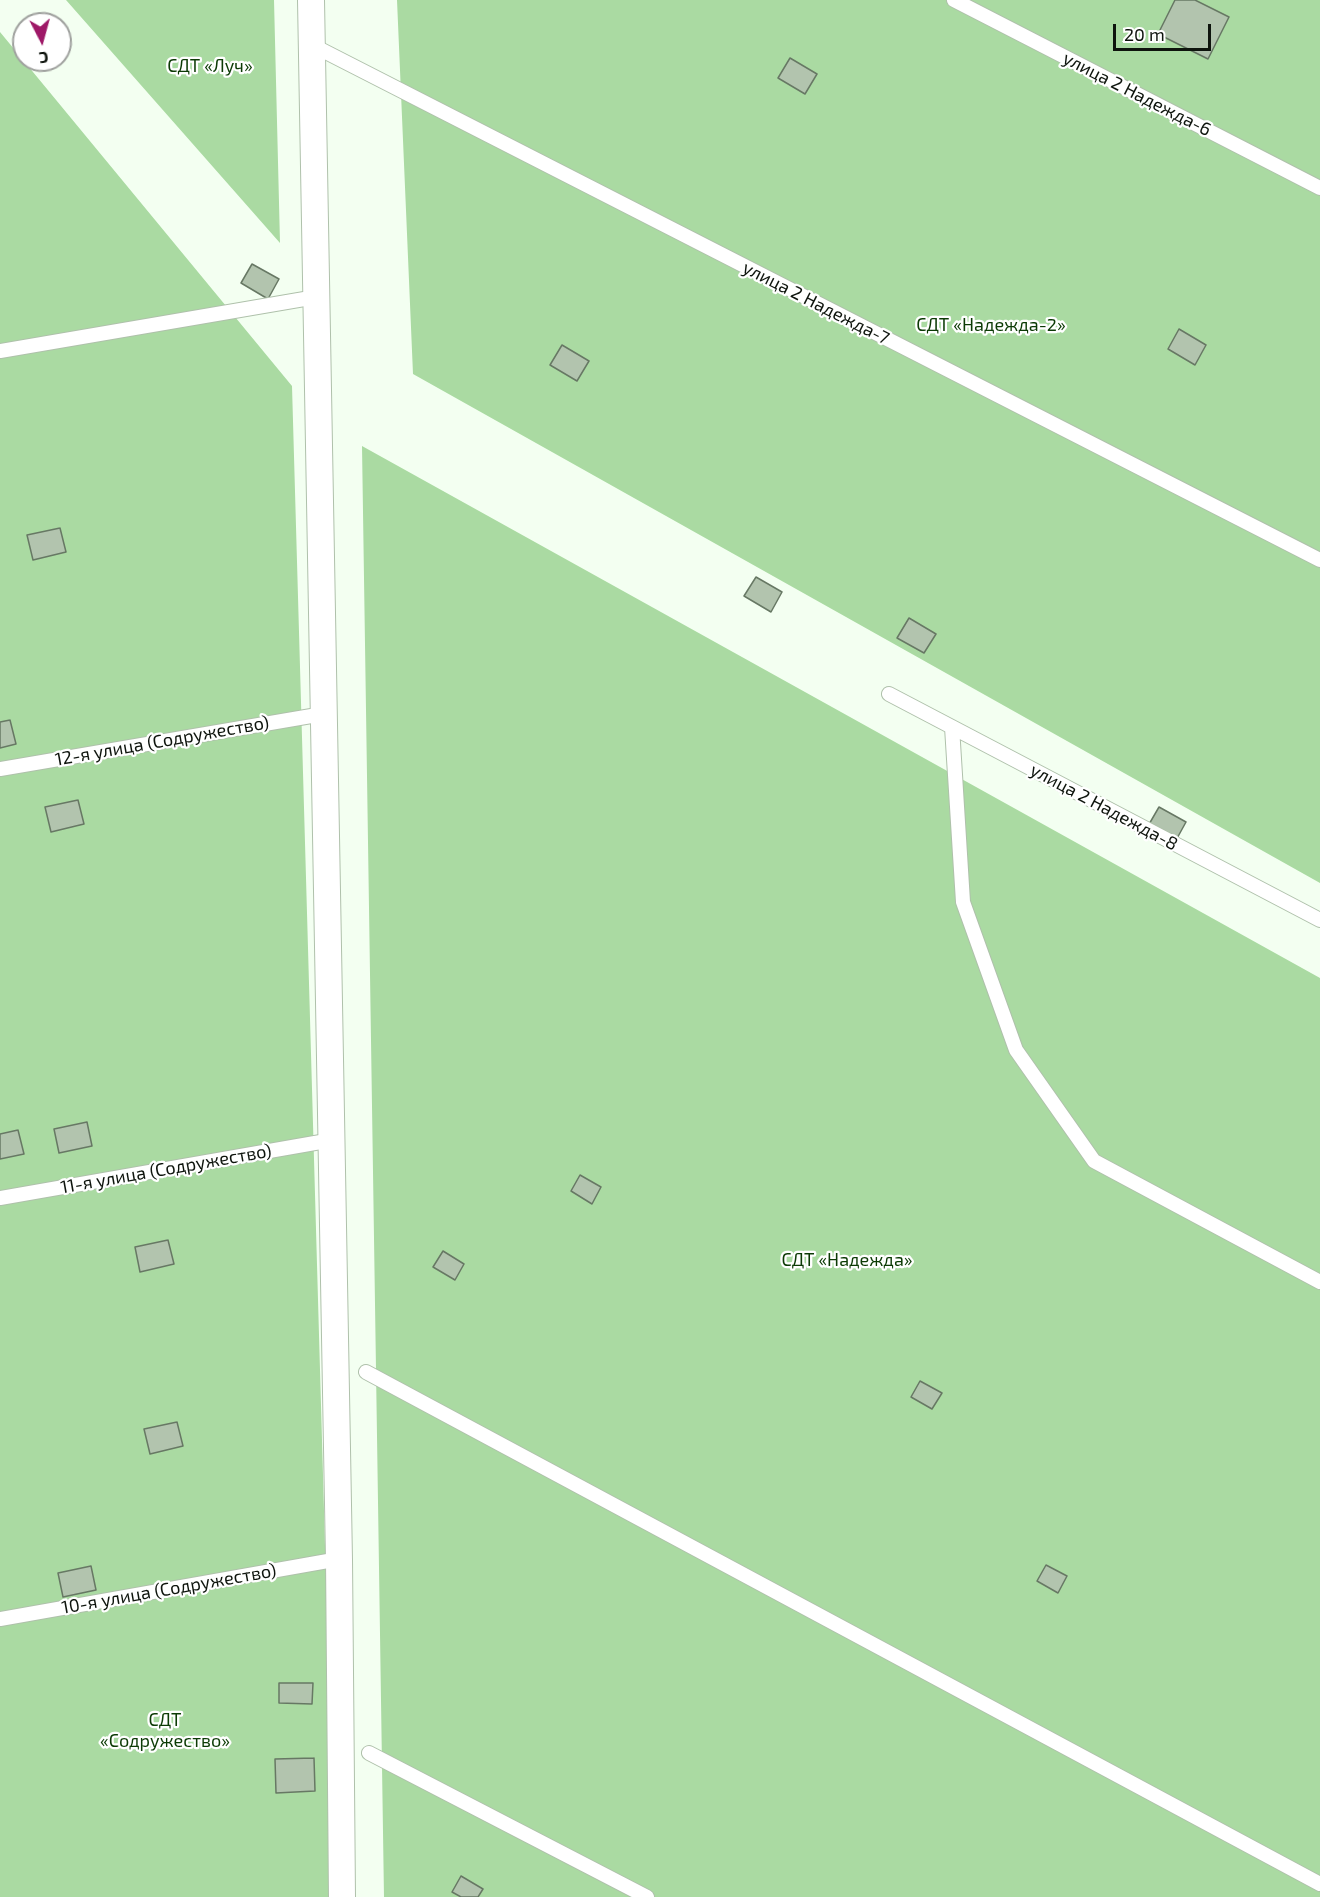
<!DOCTYPE html>
<html>
<head>
<meta charset="utf-8">
<style>
  body { margin:0 }
  #map { position:relative; width:1320px; height:1897px; overflow:hidden; background:#f3fff1; font-family:"Exo 2",sans-serif }
  canvas { display:block }
  .north { position:absolute; left:12px; top:12px; width:60px; height:60px; box-sizing:border-box; background:#fff; border:2px solid #9fa19e; border-radius:50%; rotate:174deg; font-size:16px; font-weight:700; line-height:24px; text-align:center; color:#0e140d }
  .north::after { content:''; display:block; margin:auto; width:21px; height:27px; background:#9e1867; clip-path:polygon(50% 0,100% 100%,50% 72%,0 100%) }
  .scale { position:absolute; left:1113px; top:24px; width:98px; height:27px; box-sizing:border-box; border:3px solid #0e140d; border-top:0; padding-left:8px; font-size:18px; line-height:21px; white-space:nowrap; color:#0e140d; -webkit-text-stroke:4px #fff; paint-order:stroke }
</style>
</head>
<body>
<div id="map">
<canvas width="1320" height="1897"></canvas>
<div class="north">С</div>
<div class="scale">20 m</div>
</div>
<script>
const c = document.querySelector('canvas').getContext('2d');
c.lineJoin = 'round';
function fill(path, color) { c.fillStyle = color; c.fill(path, 'evenodd'); }
const poly = rows => new Path2D(rows.map(r => 'M' + r).join(''));
function trace(path, color, width, dash) { c.strokeStyle = color; c.lineWidth = width; c.lineCap = dash ? 'butt' : 'round'; c.setLineDash(dash || []); c.stroke(path); }
function label(font, color, halo, rows, align = 'center') {
  c.font = font + ' "Exo 2",sans-serif'; c.lineWidth = 4.5; c.setLineDash([]); c.textBaseline = 'middle'; c.strokeStyle = halo; c.fillStyle = color; for (const [text, x, y, turn = 0] of rows) {
    c.save(); c.translate(x, y); c.rotate((+turn || 0) * Math.PI / 180); c.textAlign = isNaN(turn) ? turn : align; if (halo) c.strokeText(text, 0, 0); c.fillText(text, 0, 0); c.restore();
  }
}
fill(poly([
  [66,0,274,0,280,243],
  [397,0,1320,0,1320,883,413,374],
  [0,32,292,386,335,1897,0,1897],
  [362,446,1320,978,1320,1897,384,1897]
]), '#aadaa2');
const building = poly([
  [1175,0,1195,0,1229,17,1208,59,1158,34,1175,0],
  [790,58,817,74,805,94,778,78,790,58],
  [252,264,279,279,268,299,241,283,252,264],
  [1179,329,1206,345,1195,365,1168,349,1179,329],
  [562,345,589,361,577,381,550,365,562,345],
  [60,528,66,552,33,560,27,535,60,528],
  [756,577,782,592,771,612,744,596,756,577],
  [909,618,936,634,924,653,897,638,909,618],
  [10,720,16,744,0,748,0,722,10,720],
  [78,800,84,824,51,832,45,807,78,800],
  [1159,807,1186,822,1175,842,1148,826,1159,807],
  [87,1122,92,1146,59,1153,54,1129,87,1122],
  [18,1130,24,1154,0,1159,0,1134,18,1130],
  [580,1175,601,1187,592,1204,571,1191,580,1175],
  [168,1240,174,1264,140,1272,135,1247,168,1240],
  [443,1251,464,1264,455,1280,433,1267,443,1251],
  [920,1381,942,1393,932,1409,911,1397,920,1381],
  [177,1422,183,1446,150,1454,144,1429,177,1422],
  [1046,1565,1067,1576,1058,1593,1037,1581,1046,1565],
  [91,1566,96,1590,63,1597,58,1573,91,1566],
  [279,1683,313,1683,312,1704,279,1703,279,1683],
  [314,1758,315,1791,276,1793,275,1759,314,1758],
  [461,1876,483,1889,478,1897,461,1897,452,1892,461,1876]
]);
fill(building, '#b2c4ae');
trace(building, '#677864', 1.5);
const service = poly([
  [954,0,1320,188],
  [312,45,1320,560],
  [0,351,316,297],
  [889,694,1320,920],
  [952,727,963,902,1016,1050,1094,1161,1320,1282],
  [0,769,323,714],
  [0,1198,332,1140],
  [366,1372,1320,1884],
  [0,1619,339,1559],
  [369,1753,647,1897]
]);
const minor = poly([
  [311,0,339,1559,342,1897]
]);
trace(service, '#afc1ab', 16);
trace(minor, '#afc1ab', 28);
trace(service, '#fff', 14);
trace(minor, '#fff', 26);
label('18px', '#0c3b05', '#fff', [
  ["СДТ «Луч»",210,66],
  ["СДТ «Надежда-2»",991,325],
  ["СДТ «Надежда»",847,1260],
  ["СДТ",165,1720],
  ["«Содружество»",165,1741]
]);
label('18px', '#0e140d', '#fff', [
  ["улица 2 Надежда-6",1137,94,27],
  ["улица 2 Надежда-7",816,303,27],
  ["12-я улица (Содружество)",162,741,-10],
  ["улица 2 Надежда-8",1104,807,28],
  ["11-я улица (Содружество)",166,1169,-10],
  ["10-я улица (Содружество)",169,1589,-10]
]);
</script>
</body>
</html>
